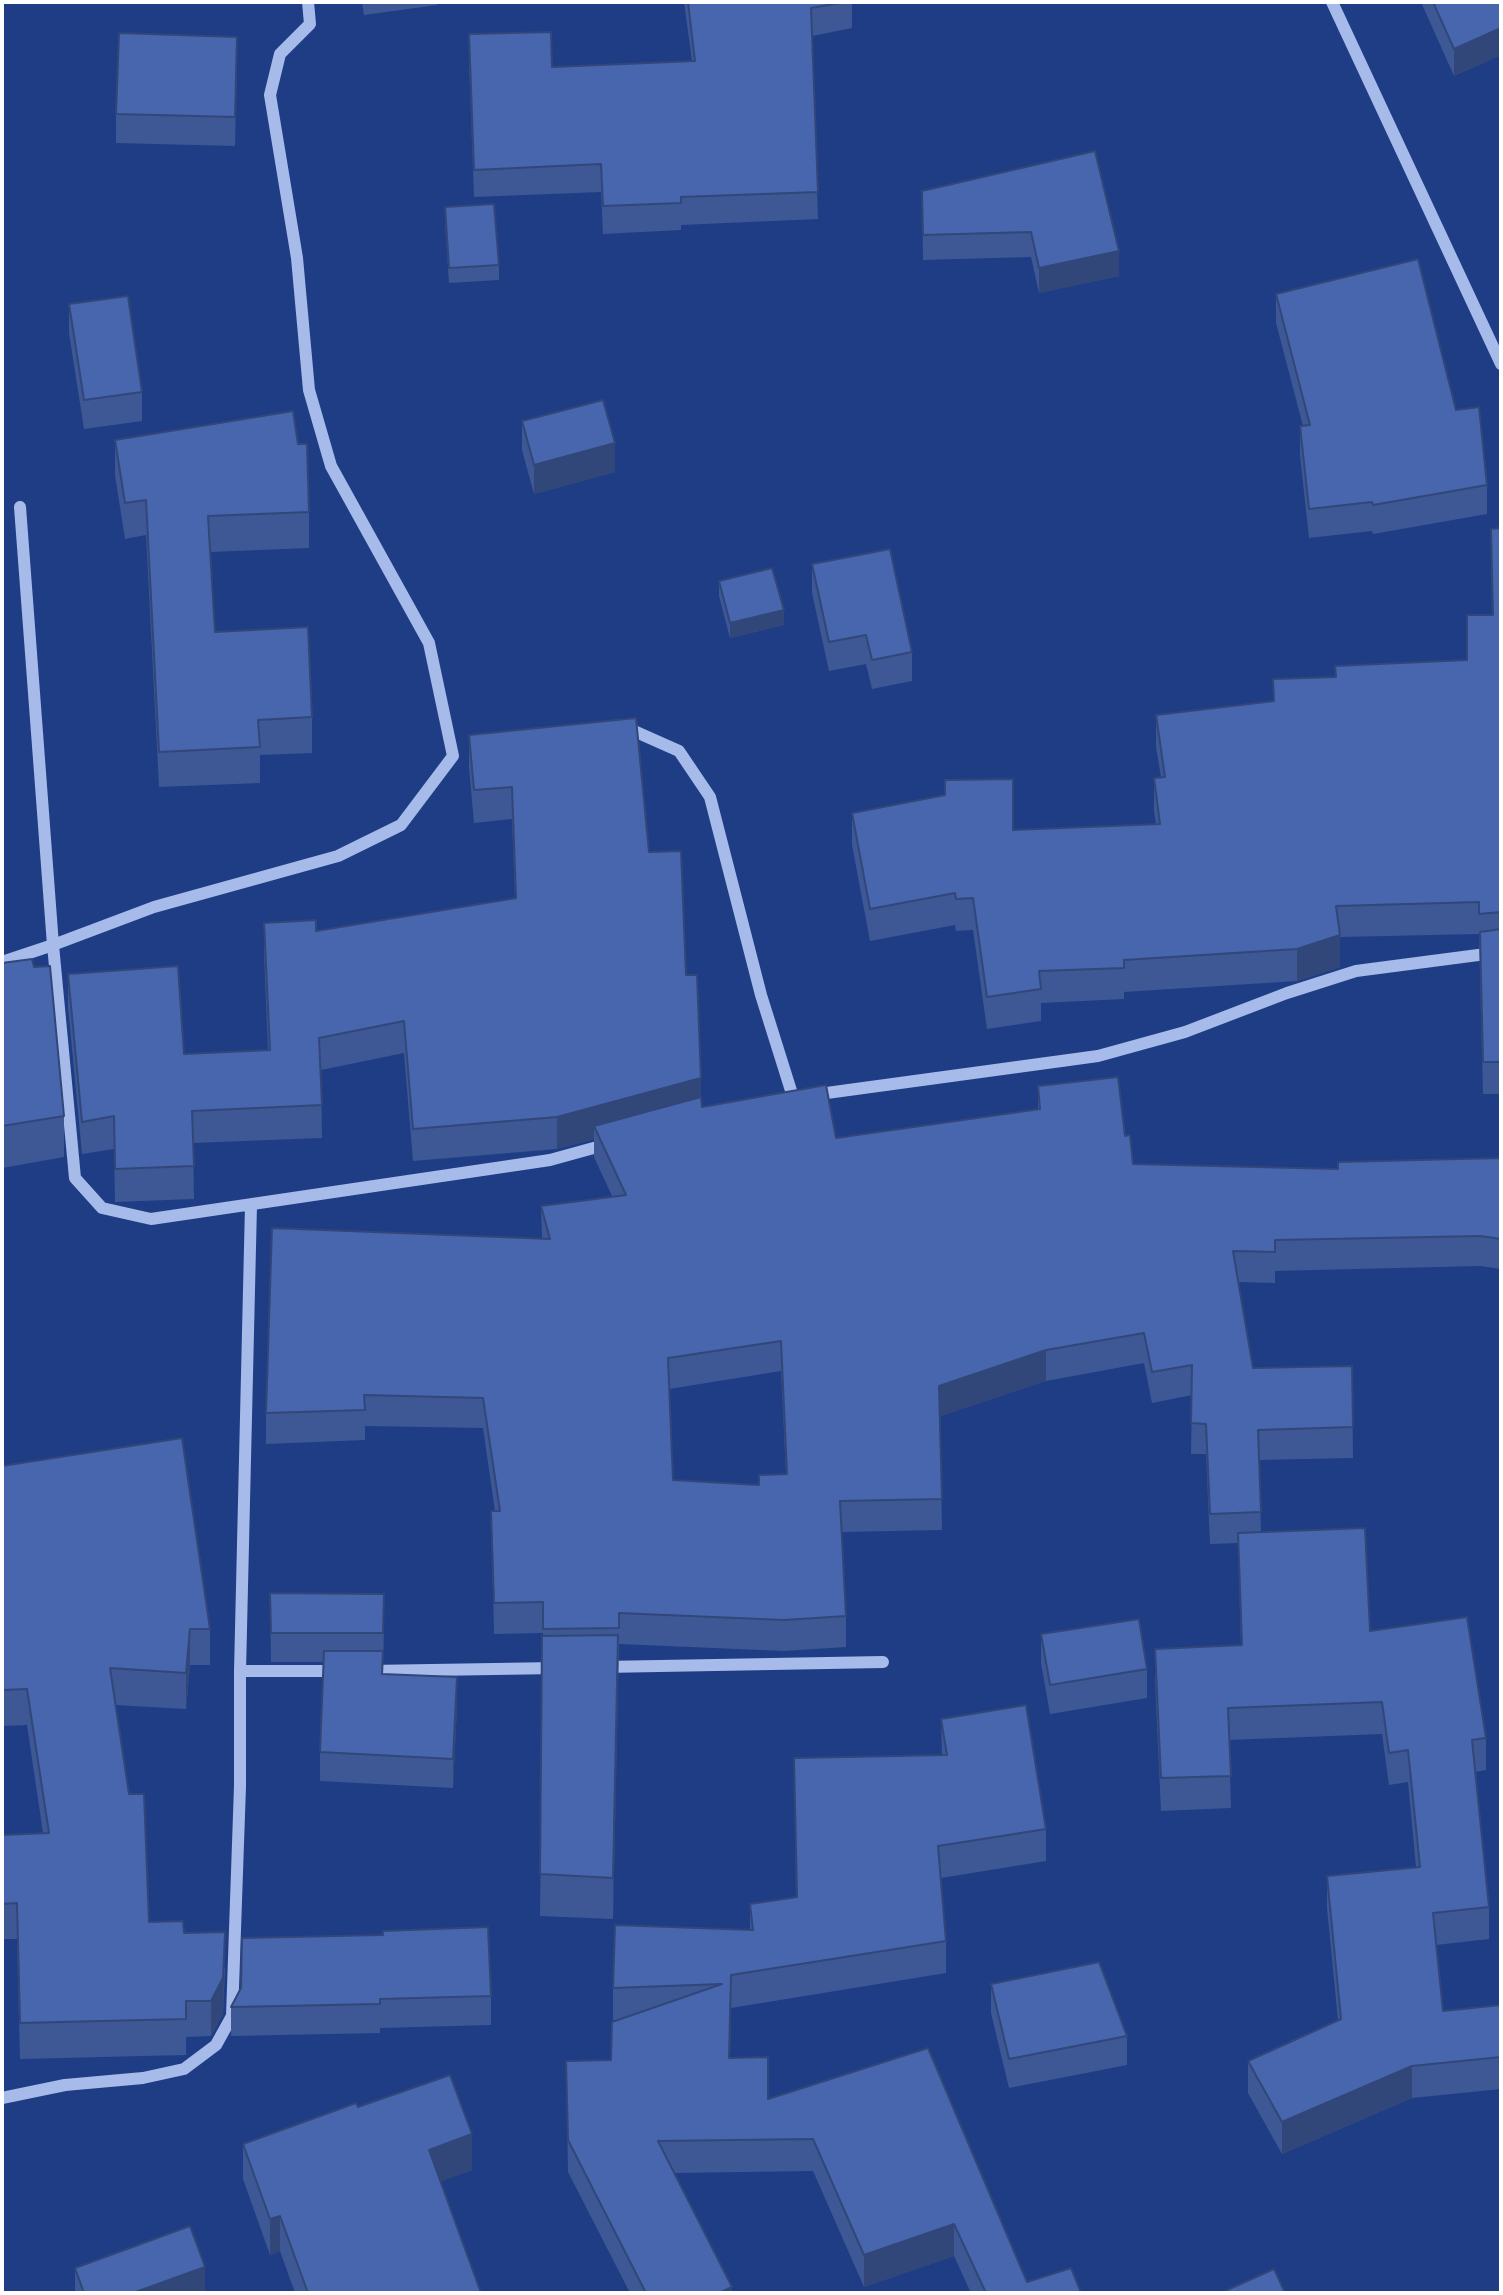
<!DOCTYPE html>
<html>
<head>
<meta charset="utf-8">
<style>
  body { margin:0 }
  #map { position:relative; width:1503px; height:2295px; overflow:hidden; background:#1f3d84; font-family:Rubik,sans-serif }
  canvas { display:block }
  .frame { position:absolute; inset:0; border:4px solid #fff; pointer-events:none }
</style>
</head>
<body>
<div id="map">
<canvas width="1503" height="2295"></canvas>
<div class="frame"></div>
</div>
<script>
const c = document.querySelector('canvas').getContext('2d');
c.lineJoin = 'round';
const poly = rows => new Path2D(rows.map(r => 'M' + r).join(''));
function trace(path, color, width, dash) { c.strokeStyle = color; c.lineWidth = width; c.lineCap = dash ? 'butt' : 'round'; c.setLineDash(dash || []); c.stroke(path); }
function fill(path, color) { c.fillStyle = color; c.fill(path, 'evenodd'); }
trace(poly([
  [308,2,310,24,280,54,270,95,297,258,309,390,331,466,429,643,453,756,401,825,338,856,154,907,53,945,75,1178,102,1208,151,1219,550,1160,608,1144],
  [1332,2,1501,364],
  [625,727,679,751,710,797,761,995,793,1097],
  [2,962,53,945,20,507],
  [812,1095,1098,1056,1185,1032,1287,993,1356,971,1501,952],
  [603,1667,883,1662],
  [240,1671,251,1205],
  [369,1671,557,1668],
  [2,2098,65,2085,143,2078,184,2069,216,2045,232,2016,240,1786,240,1671,340,1671]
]), '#a6bbea', 12);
fill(poly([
  [362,2,437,2,437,5,364,15],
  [684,2,852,2,852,28,812,36,818,219,681,225,681,230,603,234,601,192,474,197,469,62,469,34,552,67,692,61],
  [1421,2,1501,2,1501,55,1454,76],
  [237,66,235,146,116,143,116,114],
  [1095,151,1119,276,1039,293,1031,257,923,260,922,191],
  [445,207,499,265,499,280,449,283,445,222],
  [1276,294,1456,410,1487,485,1487,514,1373,534,1372,531,1309,538,1300,455,1300,426,1303,426,1276,323],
  [69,304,142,392,142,421,84,429,69,333],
  [522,421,615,472,534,494,522,450],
  [115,440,298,444,309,512,309,548,210,552,215,632,312,717,312,753,260,755,260,783,159,787,146,535,125,539,115,475],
  [1501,528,1501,1094,1483,1094,1479,934,1340,937,1340,967,1297,981,1124,992,1124,999,1041,1003,1041,1021,987,1029,973,930,956,931,955,925,870,941,852,845,852,813,1013,830,1156,824,1154,810,1154,778,1161,777,1156,747,1156,715,1273,701,1273,679,1335,677,1335,666,1467,660,1467,615,1492,615,1491,529],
  [812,564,912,652,912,681,872,689,866,664,829,671,812,593],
  [719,581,784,625,730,638,719,596],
  [469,735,649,852,686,975,702,1107,836,1138,1038,1109,1038,1086,1125,1136,1133,1164,1338,1169,1501,1158,1501,1269,1480,1266,1275,1271,1275,1283,1238,1282,1253,1368,1352,1366,1353,1458,1259,1460,1261,1532,1486,1738,1486,1770,1475,1772,1489,1907,1489,1939,1436,1945,1443,2011,1501,2005,1501,2089,1412,2098,1282,2154,1248,2093,1248,2061,1338,2020,1327,1908,1327,1876,1416,1867,1408,1782,1389,1785,1382,1734,1229,1740,1231,1808,1161,1811,1155,1681,1155,1649,1241,1645,1238,1543,1210,1544,1206,1454,1191,1454,1192,1395,1152,1403,1144,1363,1046,1381,940,1416,942,1530,841,1532,846,1616,846,1647,784,1651,619,1644,613,1919,540,1916,543,1633,494,1634,491,1511,495,1511,483,1428,365,1426,365,1440,266,1444,266,1413,542,1239,541,1206,612,1196,594,1157,594,1139,557,1149,413,1161,404,1053,321,1070,322,1138,193,1143,194,1199,115,1202,114,1149,82,1154,68,1006,68,974,184,1054,268,1051,264,956,264,923,316,931,515,898,512,819,474,823,469,767],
  [781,1371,786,1474,759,1475,759,1485,673,1480,669,1389],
  [2,963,64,1116,64,1157,2,1168],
  [2,1466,210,1629,210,1665,190,1665,186,1709,115,1705,149,1922,184,1933,225,1968,223,2014,211,2036,186,2037,186,2055,20,2059,17,1939,2,1939,2,1835,43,1833,27,1725,2,1726],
  [270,1593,384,1623,383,1674,457,1706,453,1788,320,1781,320,1752,324,1662,271,1662],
  [1041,1634,1147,1669,1147,1698,1050,1714,1041,1663],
  [941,1719,1046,1829,1046,1861,941,1878,946,1941,946,1973,731,2008,730,2058,768,2099,928,2048,1027,2282,1081,2293,971,2293,954,2256,864,2287,813,2171,674,2173,732,2293,630,2293,568,2172,566,2061,611,2060,618,2020,613,2020,613,1988,750,1930,750,1904,796,1897,794,1758,942,1755],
  [991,1984,1127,2036,1127,2065,1009,2088,991,2013],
  [241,1988,491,1996,491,2025,380,2028,380,2033,231,2036,231,2007],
  [358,2107,472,2170,441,2181,481,2293,295,2293,280,2251,270,2255,243,2179,243,2144],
  [75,2268,205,2293,75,2293]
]), '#3d5895');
fill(poly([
  [1501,28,1501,55,1454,76,1454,49],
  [237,37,237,66,235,146,235,117],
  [1119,251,1119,276,1039,293,1039,268],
  [615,443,615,472,534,494,534,465],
  [784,610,784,625,730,638,730,623],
  [1340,935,1340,967,1297,981,1297,949],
  [701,1078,701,1110,594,1126,594,1139,557,1149,557,1117],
  [1046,1350,1046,1381,939,1417,939,1386],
  [190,1629,190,1665,186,1709,186,1673],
  [618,1635,618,1676,613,1919,613,1878],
  [457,1677,457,1706,453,1788,453,1759],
  [225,1932,223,2014,211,2036,211,2001],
  [731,1975,731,2008,729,2090,729,2058],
  [1412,2066,1412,2098,1282,2154,1282,2122],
  [472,2134,472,2170,429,2186,429,2150],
  [280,2216,280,2251,270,2255,270,2219],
  [954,2224,954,2256,864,2287,864,2255],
  [205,2267,205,2293,133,2293],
  [732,2287,732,2293,719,2293]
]), '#324779');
const building = poly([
  [688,2,845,2,811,8,818,192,681,197,681,203,603,206,601,164,474,170,469,34,551,32,552,67,695,61,688,2],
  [1433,2,1501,2,1501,28,1454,49,1433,2],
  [119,33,237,37,235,117,116,114,119,33],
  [1095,151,1119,251,1039,268,1031,232,923,235,922,191,1095,151],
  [494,204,499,265,449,268,445,207,494,204],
  [1418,259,1456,410,1479,407,1487,485,1373,505,1372,502,1309,509,1300,426,1310,425,1276,294,1418,259],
  [128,296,142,392,84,400,69,304,128,296],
  [603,400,615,443,534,465,522,421,603,400],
  [293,411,298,444,307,444,309,512,208,516,215,632,308,627,312,717,258,720,260,747,159,752,146,500,125,503,115,440,293,411],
  [1501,528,1501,912,1479,914,1479,902,1336,906,1340,935,1297,949,1124,960,1124,968,1039,971,1041,989,987,997,973,898,956,899,955,893,870,909,852,813,945,795,945,780,1013,779,1013,830,1160,824,1154,778,1165,777,1156,715,1274,701,1273,679,1336,677,1335,666,1467,660,1467,615,1493,615,1491,529,1501,528],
  [890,549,912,652,872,660,866,635,829,642,812,564,890,549],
  [772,568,784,610,730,623,719,581,772,568],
  [636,718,649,852,681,851,686,975,697,975,701,1078,557,1117,413,1129,404,1021,319,1038,322,1105,192,1111,194,1166,115,1169,114,1116,82,1122,68,974,178,966,184,1054,270,1050,264,923,316,920,316,931,516,898,512,787,474,790,469,735,636,718],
  [1501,929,1501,1062,1483,1062,1480,932,1501,929],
  [32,959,34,967,50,966,64,1116,2,1126,2,963,32,959],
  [1118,1077,1125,1136,1130,1135,1133,1164,1338,1169,1338,1162,1501,1158,1501,1239,1480,1236,1275,1240,1275,1252,1233,1251,1253,1368,1352,1366,1353,1427,1258,1430,1261,1512,1210,1514,1206,1424,1191,1423,1192,1365,1152,1372,1144,1333,1046,1350,939,1386,942,1499,840,1501,846,1616,784,1620,619,1613,619,1628,543,1629,543,1602,494,1603,491,1511,500,1511,483,1398,364,1395,365,1410,266,1413,272,1228,550,1239,541,1206,626,1195,594,1126,701,1097,702,1107,826,1085,836,1138,1040,1109,1038,1086,1118,1077],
  [781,1341,787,1474,759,1475,759,1485,673,1480,668,1358,781,1341],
  [182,1438,210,1629,190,1629,186,1673,110,1668,129,1794,144,1794,149,1922,183,1921,184,1933,225,1932,223,1978,211,2001,186,2001,186,2019,20,2023,17,1903,2,1904,2,1835,49,1833,27,1689,2,1690,2,1466,182,1438],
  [1365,1528,1370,1631,1467,1617,1486,1738,1472,1740,1489,1907,1433,1913,1443,2011,1501,2005,1501,2057,1412,2066,1282,2122,1248,2061,1341,2019,1327,1876,1420,1867,1408,1750,1389,1753,1382,1702,1228,1708,1231,1776,1161,1778,1155,1649,1242,1645,1238,1533,1365,1528],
  [270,1593,384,1594,383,1633,271,1633,270,1593],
  [1139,1619,1147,1669,1050,1685,1041,1634,1139,1619],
  [618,1635,613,1878,540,1874,542,1636,618,1635],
  [324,1651,383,1651,382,1674,457,1677,453,1759,320,1752,324,1651],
  [1026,1705,1046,1829,938,1846,946,1941,731,1975,729,2058,768,2057,768,2099,928,2048,1027,2282,1071,2268,1081,2293,986,2293,954,2224,864,2255,813,2139,658,2141,732,2287,719,2293,646,2293,568,2140,566,2061,611,2060,612,2022,722,1984,613,1988,615,1925,753,1930,750,1904,797,1897,794,1758,947,1755,941,1719,1026,1705],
  [488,1927,491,1996,380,1999,380,2004,231,2007,241,1988,242,1938,383,1935,383,1931,488,1927],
  [1099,1962,1127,2036,1009,2059,991,1984,1099,1962],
  [450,2075,472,2134,429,2150,481,2293,308,2293,280,2216,270,2219,243,2144,356,2103,358,2107,450,2075],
  [190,2226,205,2267,133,2293,84,2293,75,2268,190,2226],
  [1274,2269,1285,2293,1226,2293,1225,2291,1274,2269]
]);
fill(building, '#4766ad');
trace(building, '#324779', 2);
</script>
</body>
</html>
